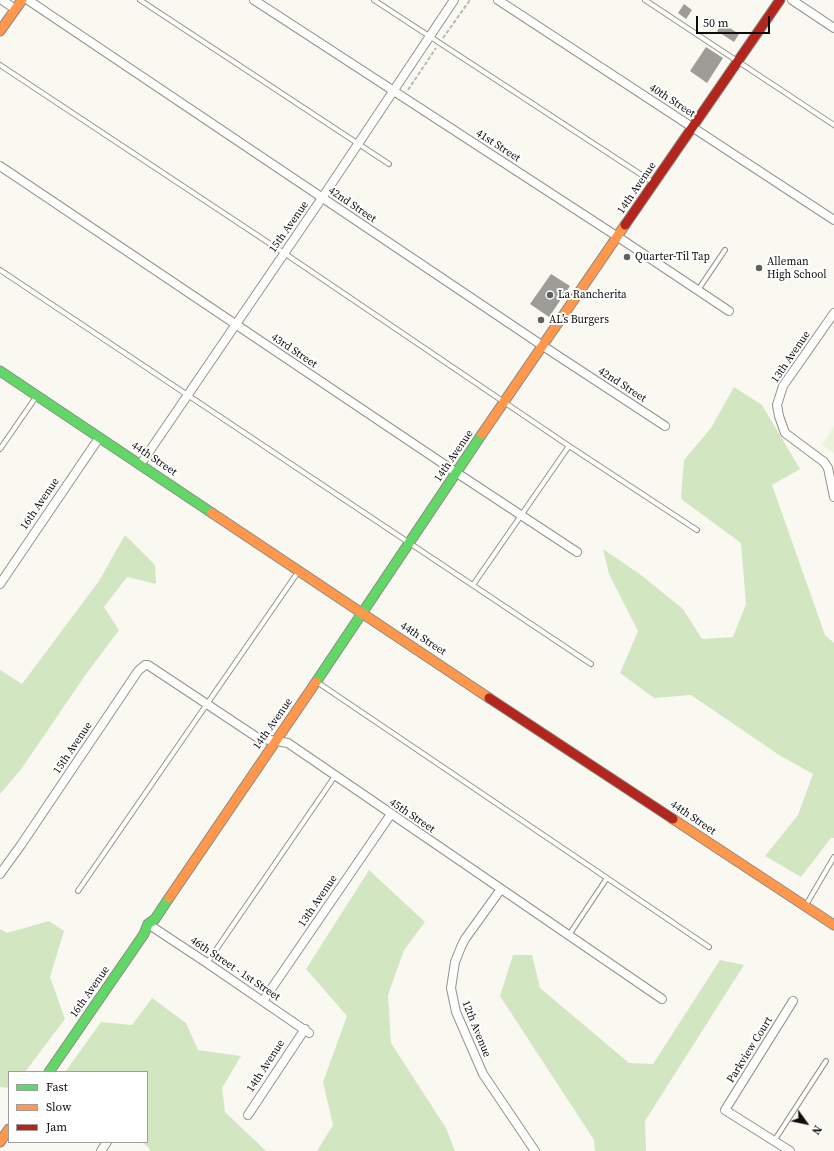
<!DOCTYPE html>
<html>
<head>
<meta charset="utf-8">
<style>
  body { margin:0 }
  #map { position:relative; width:834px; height:1151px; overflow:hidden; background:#faf9f1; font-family:"Source Serif 4",serif }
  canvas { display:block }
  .legend { position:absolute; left:8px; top:1071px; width:140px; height:72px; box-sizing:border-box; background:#fff; border:1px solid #9e9e9e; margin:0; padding:5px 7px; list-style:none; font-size:12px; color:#0d0d0d }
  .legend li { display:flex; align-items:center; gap:8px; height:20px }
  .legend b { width:20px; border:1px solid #9e9e9e }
  .north { position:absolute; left:786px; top:1103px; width:40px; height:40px; -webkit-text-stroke:3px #fff; paint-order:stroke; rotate:123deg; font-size:11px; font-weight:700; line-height:16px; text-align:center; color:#0d0d0d }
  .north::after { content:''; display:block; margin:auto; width:14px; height:18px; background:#0d0d0d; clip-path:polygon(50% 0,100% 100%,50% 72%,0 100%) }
  .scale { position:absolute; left:696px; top:16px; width:74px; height:18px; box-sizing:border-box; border:2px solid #0d0d0d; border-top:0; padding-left:5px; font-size:12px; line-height:14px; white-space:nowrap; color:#0d0d0d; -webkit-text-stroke:3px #fff; paint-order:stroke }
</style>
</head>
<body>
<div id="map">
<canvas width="834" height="1151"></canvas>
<ul class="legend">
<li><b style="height:5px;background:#63d668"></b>Fast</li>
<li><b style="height:5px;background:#ff974d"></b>Slow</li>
<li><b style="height:5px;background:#b3261e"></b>Jam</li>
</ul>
<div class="north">N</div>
<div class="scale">50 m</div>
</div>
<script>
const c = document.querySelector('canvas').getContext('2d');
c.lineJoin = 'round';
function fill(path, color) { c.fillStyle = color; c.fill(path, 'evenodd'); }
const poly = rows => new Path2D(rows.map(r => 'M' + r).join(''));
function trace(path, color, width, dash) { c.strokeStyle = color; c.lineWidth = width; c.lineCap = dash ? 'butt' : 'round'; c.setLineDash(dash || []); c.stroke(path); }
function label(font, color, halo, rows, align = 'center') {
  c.font = font + ' "Source Serif 4",serif'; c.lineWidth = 4; c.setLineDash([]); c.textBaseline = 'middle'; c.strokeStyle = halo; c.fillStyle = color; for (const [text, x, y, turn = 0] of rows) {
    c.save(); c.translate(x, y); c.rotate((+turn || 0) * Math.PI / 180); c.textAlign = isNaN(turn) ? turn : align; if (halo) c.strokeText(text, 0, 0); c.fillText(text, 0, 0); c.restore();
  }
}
fill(poly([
  [734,387,762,405,800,469,772,485,825,635,834,643,834,838,831,838,801,877,765,856,798,815,813,774,779,755,691,695,654,698,620,673,638,631,609,574,603,549,641,575,683,609,702,639,733,637,746,604,741,543,681,499,684,460,711,428],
  [125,535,155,565,156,584,127,577,104,607,119,630,84,677,22,768,0,794,0,670,22,684,99,581],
  [369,870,425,922,404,950,388,995,391,1043,446,1128,455,1151,317,1151,333,1125,323,1082,347,1016,306,969],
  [49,921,64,931,50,977,65,1019,25,1072,9,1072,9,1088,0,1087,0,929,7,933],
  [513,955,532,955,540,988,629,1063,653,1064,720,960,744,965,645,1121,646,1151,595,1151,594,1140,500,996],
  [152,998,186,1023,198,1050,241,1056,222,1088,225,1112,266,1151,150,1151,149,1148,142,1142,147,1142,147,1072,65,1072,101,1022,132,1025]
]), '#d2e6c1');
fill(poly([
  [834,426,834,453,822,445]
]), '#ebf3dc');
fill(poly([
  [684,4,692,10,686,19,678,13],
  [722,23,739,34,734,42,717,31],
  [706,47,723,58,707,83,690,71],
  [551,274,570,286,549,317,530,304]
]), '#9d9c97');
const lane = poly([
  [140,0,389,164],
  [374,0,654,183],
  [645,0,834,125],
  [0,65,284,253,569,446,697,530],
  [0,270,591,664],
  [698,290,725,250],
  [0,449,36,397],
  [473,585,569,446],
  [317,682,709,947],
  [78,891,298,572],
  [806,905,834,857],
  [569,935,607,878],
  [207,963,335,776],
  [774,1141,826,1061]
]);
const street = poly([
  [2,0,15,9],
  [28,0,543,346,665,426],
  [254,0,618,237,729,311],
  [498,0,834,220],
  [792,0,834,28],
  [0,166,457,473,577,552],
  [834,313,783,386,777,405,779,416,785,433,824,462,828,468,834,497],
  [140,465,322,198,454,0],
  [0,584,99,438],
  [0,874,21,845,138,671,145,665,148,665,258,738,288,743,662,999],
  [501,889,465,939,461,947,455,962,451,988,456,1012,483,1074,535,1151],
  [148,924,207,963,309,1033],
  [263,1001,391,814],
  [248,1115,305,1029],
  [101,1151,107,1142],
  [790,1151,725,1110,793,1001]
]);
const fast = poly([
  [0,371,212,513],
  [316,682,482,434],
  [49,1072,144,934,148,924,155,919,169,898]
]);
const slow = poly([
  [0,31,22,0],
  [482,434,625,225],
  [212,513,489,698],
  [673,819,834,925],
  [169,898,316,682],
  [0,1142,9,1129]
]);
const jam = poly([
  [625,225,780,0],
  [489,698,673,819]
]);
trace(lane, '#949390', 6);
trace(street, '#949390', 10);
trace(fast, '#8a8a86', 11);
trace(slow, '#8a8a86', 11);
trace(jam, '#8a8a86', 11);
trace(poly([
  [443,38,470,0],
  [408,90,436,48]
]), '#b8b8b6', 2, [4, 2]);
trace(lane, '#fefefd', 4);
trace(street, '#fefefd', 8);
trace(fast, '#63d668', 9);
trace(slow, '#ff974d', 9);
trace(jam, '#b3261e', 9);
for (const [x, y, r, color] of [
  [627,257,4,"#60605d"],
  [759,268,4,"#60605d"],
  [550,295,4,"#60605d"],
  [541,320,4,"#60605d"]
]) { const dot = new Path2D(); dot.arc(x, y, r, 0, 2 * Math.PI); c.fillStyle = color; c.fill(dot); trace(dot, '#fff', 1.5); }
label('11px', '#0d0d0d', '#fff', [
  ["40th Street",672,101,33],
  ["41st Street",498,146,33],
  ["14th Avenue",637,188,-56],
  ["42nd Street",352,205,34],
  ["15th Avenue",289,227,-55],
  ["43rd Street",294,351,34],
  ["13th Avenue",791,357,-56],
  ["42nd Street",622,385,33],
  ["14th Avenue",454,456,-56],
  ["44th Street",154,459,34],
  ["16th Avenue",40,504,-56],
  ["44th Street",423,639,33],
  ["14th Avenue",273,724,-55],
  ["15th Avenue",73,748,-56],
  ["45th Street",412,816,34],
  ["44th Street",693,818,34],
  ["13th Avenue",318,901,-56],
  ["46th Street - 1st Street",235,969,34],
  ["16th Avenue",90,992,-55],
  ["12th Avenue",476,1029,68],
  ["Parkview Court",750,1050,-58],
  ["14th Avenue",266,1066,-57]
]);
label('11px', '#0d0d0d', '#fff', [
  ["Quarter-Til Tap",635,257],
  ["Alleman",767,262],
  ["High School",767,275],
  ["La Rancherita",558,295],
  ["AL’s Burgers",549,320]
], 'left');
</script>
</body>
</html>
